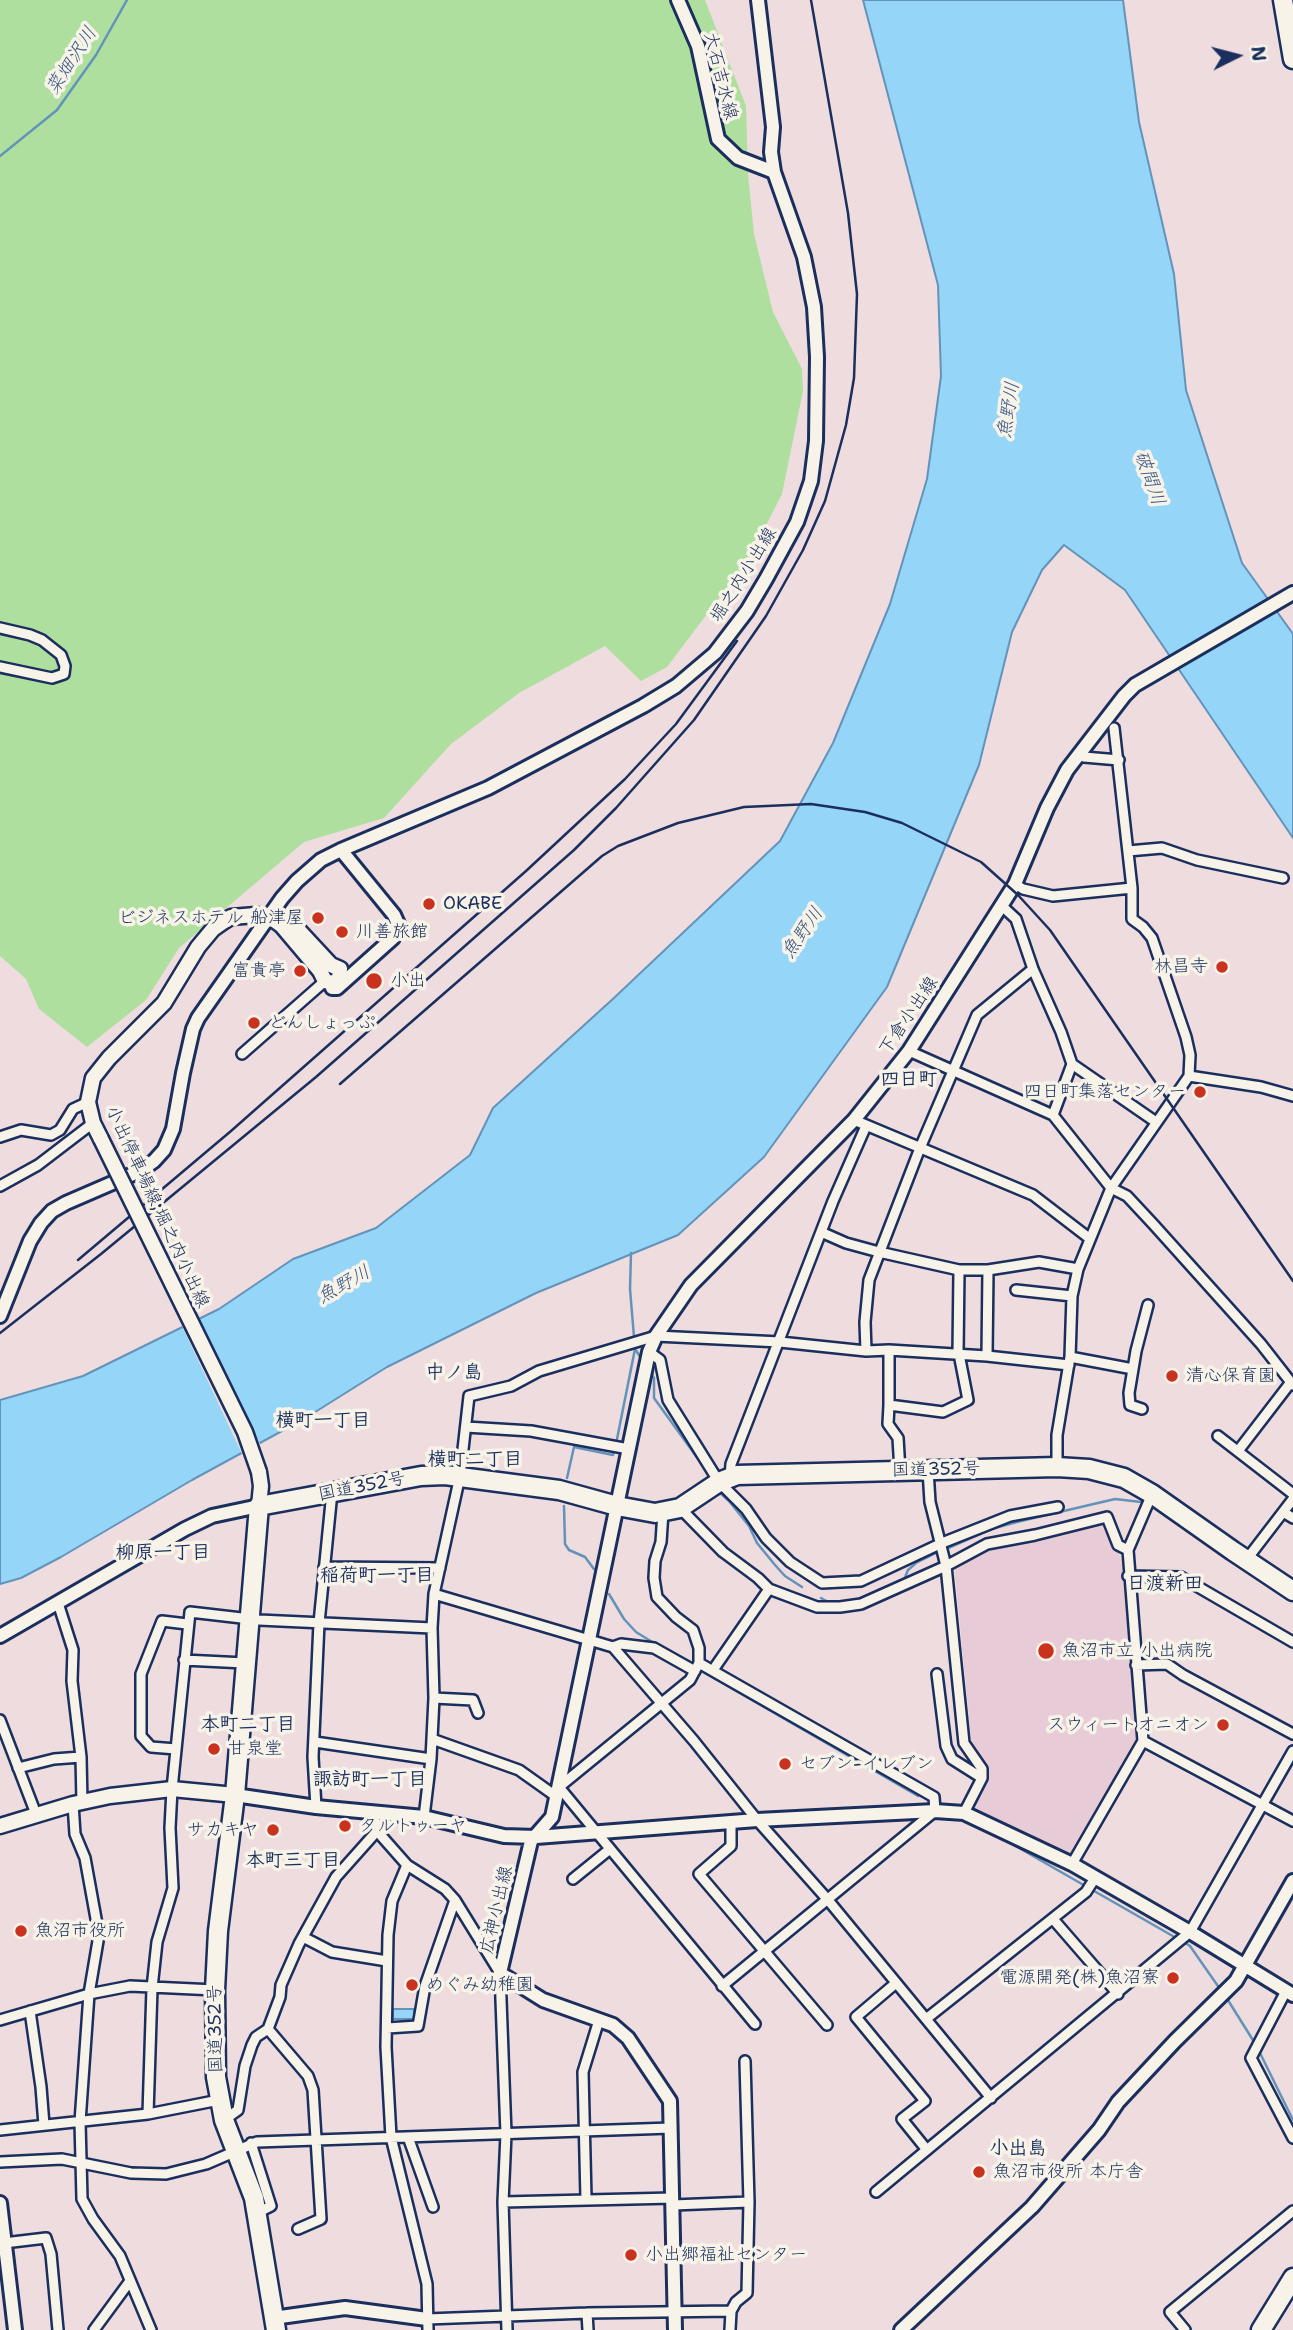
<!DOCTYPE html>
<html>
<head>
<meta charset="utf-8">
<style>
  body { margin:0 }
  #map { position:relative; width:1293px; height:2330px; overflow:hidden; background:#eedcde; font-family:"Shantell Sans",sans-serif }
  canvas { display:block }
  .north { position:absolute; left:1202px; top:21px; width:70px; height:70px; -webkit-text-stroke:5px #f7f3e8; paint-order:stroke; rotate:84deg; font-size:19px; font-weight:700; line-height:28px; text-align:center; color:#1b2f5e }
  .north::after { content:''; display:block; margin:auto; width:24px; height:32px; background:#1b2f5e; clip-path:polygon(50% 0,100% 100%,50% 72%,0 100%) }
</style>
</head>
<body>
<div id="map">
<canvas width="1293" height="2330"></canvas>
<div class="north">N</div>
</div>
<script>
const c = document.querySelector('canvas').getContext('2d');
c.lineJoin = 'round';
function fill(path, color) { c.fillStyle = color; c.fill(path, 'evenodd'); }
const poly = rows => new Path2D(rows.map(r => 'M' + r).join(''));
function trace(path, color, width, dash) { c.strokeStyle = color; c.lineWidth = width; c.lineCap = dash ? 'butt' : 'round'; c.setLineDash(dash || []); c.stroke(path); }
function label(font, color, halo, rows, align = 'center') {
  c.font = font + ' "Shantell Sans","Klee One",sans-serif'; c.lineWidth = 7; c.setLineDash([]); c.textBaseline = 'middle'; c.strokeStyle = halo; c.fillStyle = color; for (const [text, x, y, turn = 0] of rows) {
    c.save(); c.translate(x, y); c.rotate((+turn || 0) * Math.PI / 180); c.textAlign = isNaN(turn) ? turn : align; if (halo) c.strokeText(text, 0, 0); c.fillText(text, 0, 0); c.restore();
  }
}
fill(poly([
  [1108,1521,1122,1564,1141,1756,1072,1872,971,1812,988,1778,986,1765,972,1748,954,1564,984,1550]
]), '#e7ccd7');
fill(poly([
  [0,0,705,0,746,106,748,174,754,234,773,312,802,369,803,391,782,494,760,537,738,573,667,667,641,681,605,646,519,693,451,744,384,818,304,842,179,948,146,1000,87,1047,39,1009,26,979,0,956]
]), '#afdf9f');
const water = poly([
  [863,0,1123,0,1139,122,1174,274,1186,390,1242,563,1293,634,1293,838,1125,590,1064,545,1042,570,1012,632,979,765,887,987,764,1157,678,1235,536,1293,387,1367,304,1419,192,1480,61,1557,21,1578,0,1584,0,1400,83,1376,219,1309,293,1259,376,1228,470,1155,493,1108,615,997,780,841,833,743,890,604,927,479,941,376,938,285,863,0],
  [393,2009,414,2009,414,2019,393,2019,393,2009]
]);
fill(water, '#95d5f7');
trace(water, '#6493ba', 2);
fill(poly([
  [197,1316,261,1446,243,1456,181,1324]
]), '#eedcde');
trace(poly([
  [0,156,57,110,96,55,127,0],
  [635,1349,643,1361],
  [650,1372,654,1378,654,1398,709,1474],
  [616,1444,635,1349,630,1289,631,1253],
  [567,1478,574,1447,613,1455,614,1450],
  [718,1491,729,1501,749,1526,757,1543,775,1565,785,1576,802,1587],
  [564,1506,565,1544,569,1550,585,1557,594,1569],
  [946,1549,991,1529,1021,1521,1115,1499,1141,1502],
  [900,1582,904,1580,908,1570,916,1563,940,1551],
  [609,1594,624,1619,636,1632,657,1645],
  [821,1598,830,1603],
  [851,1601,865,1598],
  [705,1673,918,1796],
  [1005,1840,1178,1939],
  [1184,1942,1190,1946,1220,1989],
  [1226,1997,1256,2045],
  [1259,2051,1293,2120]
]), '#6493ba', 2.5);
const street = poly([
  [0,628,30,635,42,640,61,655,65,666,64,674,52,678,0,667],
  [1080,753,1084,757,1119,760],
  [1128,851,1162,848,1197,860,1283,878],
  [1015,884,1023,889,1053,896,1132,888],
  [1002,906,1016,919,1033,969,1061,1032,1072,1064,1156,1122],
  [909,1051,1053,1115,1111,1188,1127,1196,1154,1225,1261,1344,1293,1385],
  [242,1054,325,981],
  [1189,1076,1261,1087,1293,1096],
  [1053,1115,1072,1064],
  [854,1120,1033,1195,1089,1238],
  [0,1137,21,1130,51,1135,60,1130,73,1109,88,1102],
  [0,1186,38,1165,93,1123],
  [821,1232,846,1243,879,1252,959,1270,988,1270,1039,1262,1078,1269],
  [1016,1290,1072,1296],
  [889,1350,889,1405,943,1412,968,1400,959,1354],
  [866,1351,865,1322,869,1280,920,1148,977,1015,1033,969],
  [649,1352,660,1360,668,1400,719,1482,746,1509,766,1538,790,1562,822,1583,861,1581,942,1543,1010,1516,1058,1507],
  [958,1354,959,1270],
  [987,1356,988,1270],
  [1070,1357,1133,1369],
  [889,1405,888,1424,898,1438,900,1471],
  [1142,1409,1130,1405,1129,1393,1136,1351,1148,1305],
  [466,1427,531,1431,629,1449],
  [1218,1436,1293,1494],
  [1238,1451,1291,1382],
  [1057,1467,1057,1435,1070,1357,1072,1296,1078,1269,1111,1188,1189,1076,1190,1055,1186,1037,1152,938,1143,927,1132,919,1132,888,1114,728],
  [928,1470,930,1502,946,1566,964,1743,982,1769,982,1778,964,1813],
  [730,1477,731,1464,833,1201,866,1126],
  [680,1508,723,1552,758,1578,769,1589,817,1607,840,1607,861,1604,946,1566,987,1544,1035,1535,1107,1517,1118,1545,1128,1550],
  [663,1512,661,1542,655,1561,654,1578,657,1597,676,1617,693,1630,699,1648,699,1663,690,1680,559,1787,755,2024],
  [1283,1512,1293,1518],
  [1247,1559,1293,1499],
  [324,1567,440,1568],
  [1128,1576,1181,1577,1293,1642],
  [434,1594,613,1647,694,1741,757,1820,828,1900,991,2098],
  [58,1603,73,1650,72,1681,81,1757,82,1803],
  [613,1647,621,1644,654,1648,695,1671],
  [184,1660,245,1663],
  [699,1663,934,1797,935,1811,722,1986],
  [1136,1665,1167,1664,1183,1675,1293,1734],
  [713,1670,769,1589],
  [937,1674,946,1746,952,1759,982,1778],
  [434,1698,473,1700,478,1713],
  [0,1720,36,1814],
  [432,1739,519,1770,557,1797],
  [1143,1741,1293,1821],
  [315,1742,431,1759],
  [176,1749,151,1747,141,1736,141,1674,162,1621,187,1624],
  [18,1768,54,1759,81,1757],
  [73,1804,75,1834,85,1858,99,1935,89,1994,80,2122,82,2199,93,2219,120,2256,151,2330],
  [316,1807,313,1757,319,1623,332,1492],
  [374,1813,377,1831,407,1865,445,1889,455,1900,500,1973,506,2134,503,2202,507,2330],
  [424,1817,431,1759,434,1698,432,1628,434,1594,460,1476,469,1396,511,1386,539,1371,656,1336,780,1342,866,1351,889,1350,987,1356,1069,1365],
  [731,1822,731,1846,699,1874,827,2025],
  [1072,1864,1143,1741,1128,1550,1152,1494],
  [407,1865,392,1901,388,1935,386,2047,391,2137,427,2284,428,2330],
  [573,1879,610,1849],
  [1053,1919,1118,1994],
  [303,1937,332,1952,387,1961],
  [896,1983,856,2017,925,2101,902,2119,927,2150],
  [1286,1991,1251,2058,1293,2138],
  [30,2011,41,2087,44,2125],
  [926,2019,1086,1892,1095,1878],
  [0,2020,89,1994,130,1986,215,1990],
  [387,2028,418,2026,425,1986,455,1900],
  [268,2029,308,2076,313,2090,321,2219,298,2229],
  [148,2114,152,1988,157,1942,173,1888,170,1828,172,1789,190,1612,259,1620,432,1628],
  [224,2120,238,2110,245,2066,252,2045,256,2037,268,2029,280,1997,281,1985,299,1944,336,1877,377,1831],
  [0,2130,148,2114,219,2100],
  [408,2137,433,2207],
  [251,2143,271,2206,257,2213],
  [0,2162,62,2159,131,2173,166,2174,206,2164,257,2142,671,2128],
  [876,2192,1190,1932,1293,1751],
  [586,2199,583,2072,599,2020],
  [503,2202,673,2198],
  [673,2205,749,2202],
  [4,2243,46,2238,51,2254,58,2330],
  [587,2313,588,2330],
  [427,2319,587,2313,731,2311],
  [94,2330,130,2281],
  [730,2330,731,2311,736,2302,747,2293,749,2202,745,2061],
  [1185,2330,1170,2312,1293,2211]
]);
const secondary = poly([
  [678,0,698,46,718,139,738,158,774,172],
  [332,988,337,988,393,938,398,924,394,915,341,850],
  [0,1316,30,1241,41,1223,52,1211,66,1203,140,1171,154,1161,164,1150,173,1129,183,1073,193,1029,198,1018,282,898,297,881,321,860,341,850,488,788,643,706,676,686,715,653,747,611,766,579,797,522,811,481,816,441,817,357,814,307,804,257,774,172,771,152,773,127,758,0],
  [0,1636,185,1529,212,1516,259,1506],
  [235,1795,316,1807,424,1817,504,1836,536,1837,757,1820,935,1811,964,1813,1072,1864,1190,1932,1293,1995],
  [0,2203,15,2330],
  [273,2318,345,2308,427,2319],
  [675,2330,670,2101,628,2038,613,2025,543,2000,500,1973,531,1841,552,1817,649,1352,656,1336,691,1285,854,1120,909,1051,1015,884,1047,808,1067,770,1124,696,1135,685,1293,593],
  [901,2330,1032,2207,1099,2130,1118,2102,1175,2041,1236,1981,1293,1881]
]);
const primary = poly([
  [101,1139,93,1123,88,1102,93,1078,109,1058,164,1003,198,947,213,929,223,922,231,917,256,915,280,918,291,922,331,965,340,969,339,979,333,983,325,981,320,971,282,926,270,917],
  [259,1506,261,1486,259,1472],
  [0,1826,73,1804,110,1796,172,1789,235,1795]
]);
const highway = poly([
  [1283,0,1293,59],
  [276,2330,254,2198,224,2120,216,2077,215,1990,218,1931,235,1795,259,1506,421,1476,445,1475,559,1490,617,1506,655,1513,680,1508,719,1482,737,1475,1057,1467,1089,1469,1124,1478,1152,1494,1233,1551,1293,1591],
  [1261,2330,1293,2278]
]);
trace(street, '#1b2f5e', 14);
trace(secondary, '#1b2f5e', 18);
trace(primary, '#1b2f5e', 19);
trace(highway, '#1b2f5e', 23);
trace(street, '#f7f3e8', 9);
trace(secondary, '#f7f3e8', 12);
trace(primary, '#f7f3e8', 14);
trace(highway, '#f7f3e8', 18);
trace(poly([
  [340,1084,602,856,618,846,678,823,744,807,811,804,865,812,902,823,981,862,1018,895,1050,930,1293,1281],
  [78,1260,231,1131,526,871,625,779,676,724,737,641],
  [0,1333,101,1254,316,1077,574,850,616,808,694,720,766,616,803,550,825,501,846,425,854,378,857,294,848,213,811,0]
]), '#1b2f5e', 2.5);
const primaryBridge = poly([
  [101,1139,245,1432,259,1472]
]);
trace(primaryBridge, '#1b2f5e', 19, []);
trace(primaryBridge, '#f7f3e8', 14);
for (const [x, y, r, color] of [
  [429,904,7,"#c8321e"],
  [318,918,7,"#c8321e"],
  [342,932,7,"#c8321e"],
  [1222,967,7,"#c8321e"],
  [300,971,7,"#c8321e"],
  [374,981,9,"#c8321e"],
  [254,1023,7,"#c8321e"],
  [1200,1092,7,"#c8321e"],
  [1172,1376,7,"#c8321e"],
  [1046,1651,9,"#c8321e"],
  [1223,1725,7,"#c8321e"],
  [214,1749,7,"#c8321e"],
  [785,1764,7,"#c8321e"],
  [345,1826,7,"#c8321e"],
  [273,1830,7,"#c8321e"],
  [21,1931,7,"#c8321e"],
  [1173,1978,7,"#c8321e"],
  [412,1985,7,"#c8321e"],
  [979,2172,7,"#c8321e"],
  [631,2255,7,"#c8321e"]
]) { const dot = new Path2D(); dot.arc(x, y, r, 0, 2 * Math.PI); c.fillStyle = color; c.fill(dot); trace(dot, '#f7f3e8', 2.5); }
label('18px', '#1b2f5e', '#f7f3e8', [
  ["大石吉水線",720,76,76],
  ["堀之内小出線",744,575,-58],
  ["下倉小出線",909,1016,-56],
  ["小出停車場線;堀之内小出線",157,1207,65],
  ["国道352号",936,1470,-1],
  ["国道352号",362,1487,-11],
  ["広神小出線",497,1910,-77],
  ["国道352号",216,2029,-91]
]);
label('18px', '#1b2f5e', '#f7f3e8', [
  ["OKABE",443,904],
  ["ビジネスホテル 船津屋",304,918,"right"],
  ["川善旅館",356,932],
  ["林昌寺",1208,967,"right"],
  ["富貴亭",286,971,"right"],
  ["小出",390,981],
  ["どんしょっぷ",268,1023],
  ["四日町集落センター",1186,1092,"right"],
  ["清心保育園",1186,1376],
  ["魚沼市立 小出病院",1062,1651],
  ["スウィートオニオン",1209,1725,"right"],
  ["甘泉堂",228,1749],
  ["セブン-イレブン",799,1764],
  ["タルトゥーヤ",359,1826],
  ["サカキヤ",259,1830,"right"],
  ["魚沼市役所",35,1931],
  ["電源開発(株)魚沼寮",1159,1978,"right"],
  ["めぐみ幼稚園",426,1985],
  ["魚沼市役所 本庁舎",993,2172],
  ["小出郷福祉センター",645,2255]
], 'left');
label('italic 19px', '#3a5884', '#f7f3e8', [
  ["菜畑沢川",72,61,-57],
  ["魚野川",1009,410,-81],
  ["破間川",1149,478,71],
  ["魚野川",803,933,-55],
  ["魚野川",344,1285,-29]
]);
label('bold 19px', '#1b2f5e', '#f7f3e8', [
  ["四日町",909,1080],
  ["中ノ島",454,1373],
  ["横町一丁目",323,1421],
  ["横町二丁目",475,1460],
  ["柳原一丁目",163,1553],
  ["稲荷町一丁目",377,1576],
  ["日渡新田",1165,1584],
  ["本町二丁目",248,1725],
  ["諏訪町一丁目",370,1780],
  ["本町三丁目",293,1861],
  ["小出島",1018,2149]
]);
</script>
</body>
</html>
